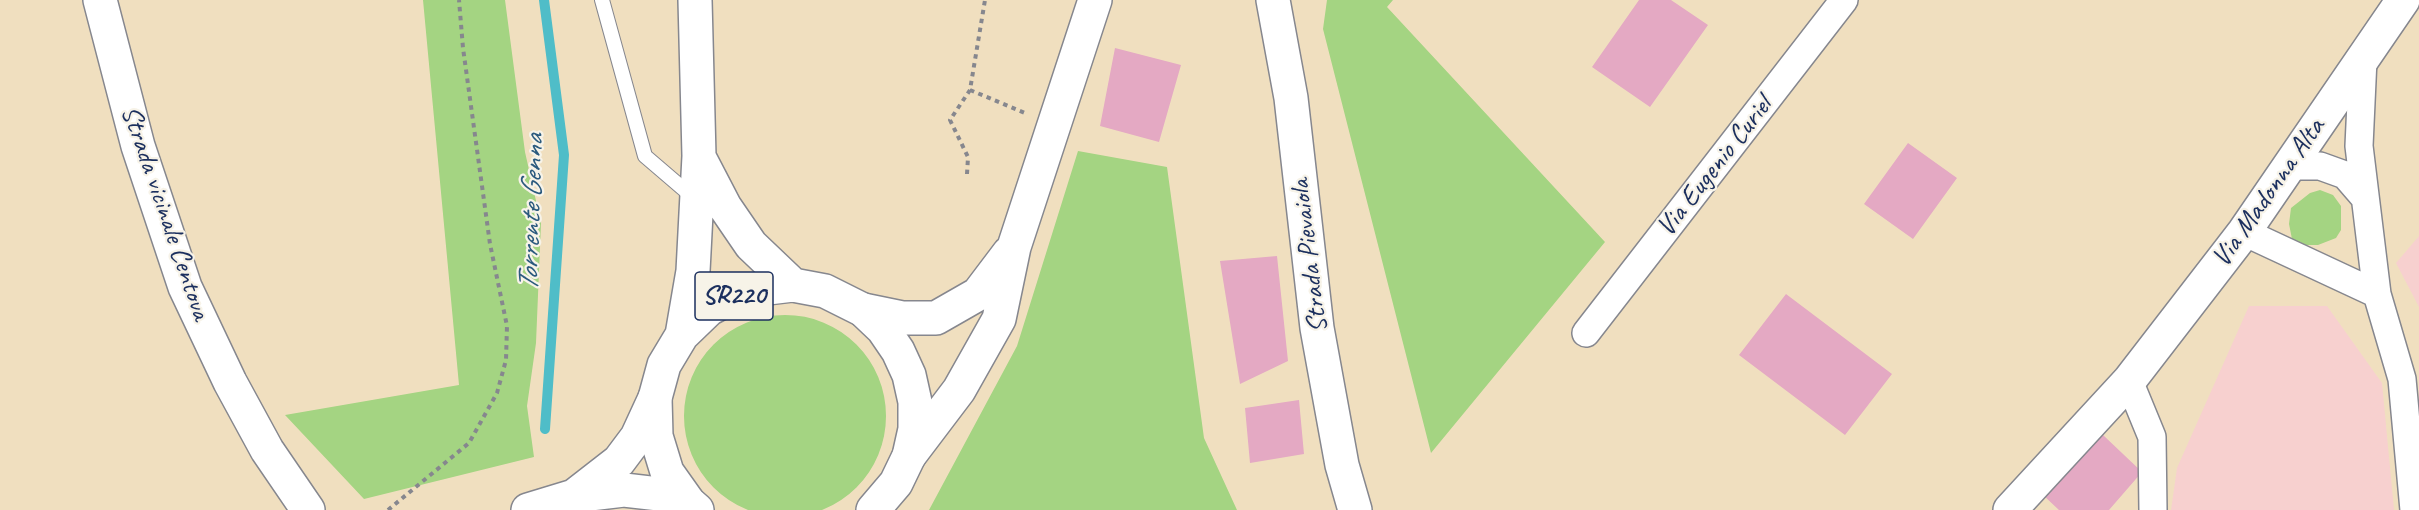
<!DOCTYPE html>
<html>
<head>
<meta charset="utf-8">
<style>
  body { margin:0 }
  canvas { display:block; background:#f0dfbf }
</style>
</head>
<body>
<canvas width="2419" height="510"></canvas>
<script>
const c = document.querySelector('canvas').getContext('2d');
c.lineJoin = 'round';
function fill(path, color) { c.fillStyle = color; c.fill(path, 'evenodd'); }
const poly = rows => new Path2D(rows.map(r => 'M' + r).join(''));
function trace(path, color, width, dash) { c.strokeStyle = color; c.lineWidth = width; c.lineCap = dash ? 'butt' : 'round'; c.setLineDash(dash || []); c.stroke(path); }
function label(font, color, halo, rows, align = 'center') {
  c.font = font + ' Caveat,sans-serif'; c.lineWidth = 4.5; c.setLineDash([]); c.textBaseline = 'middle'; c.strokeStyle = halo; c.fillStyle = color; for (const [text, x, y, turn = 0] of rows) {
    c.save(); c.translate(x, y); c.rotate((+turn || 0) * Math.PI / 180); c.textAlign = isNaN(turn) ? turn : align; if (halo) c.strokeText(text, 0, 0); c.fillText(text, 0, 0); c.restore();
  }
}
fill(poly([
  [2419,236,2419,307,2396,263],
  [2249,306,2327,306,2382,383,2394,510,2171,510,2177,468]
]), '#f7d0cf');
fill(poly([
  [423,0,505,0,525,152,541,223,536,343,527,406,534,457,364,499,285,415,459,385],
  [1327,0,1393,0,1387,7,1605,242,1431,453,1323,29],
  [1078,151,1167,167,1204,438,1237,510,929,510,1017,346],
  [2320,190,2333,195,2341,206,2341,230,2336,238,2318,245,2304,245,2292,239,2289,224,2291,208,2310,193],
  '684 416a101 101 0 1 1 202 0a101 101 0 1 1-202 0Z'
]), '#a4d482');
trace(poly([
  [544,0,564,155,545,429]
]), '#4fbdc8', 10);
fill(poly([
  [1639,0,1671,0,1708,25,1650,107,1592,67],
  [1115,48,1181,65,1159,142,1100,126],
  [1908,143,1957,178,1913,239,1864,204],
  [1277,256,1288,361,1240,384,1220,261],
  [1786,294,1892,374,1845,435,1739,355],
  [1299,400,1304,454,1250,463,1245,408],
  [2103,435,2142,472,2109,510,2059,510,2044,496]
]), '#e4a9c3');
const service = poly([
  [602,0,645,156,694,198]
]);
const minor = poly([
  [2290,166,2320,166,2345,175,2364,197],
  [2244,232,2377,294,2359,146,2363,59],
  [2377,294,2402,379,2414,510],
  [1586,333,1844,0],
  [2129,381,2152,437,2153,510]
]);
const tertiary = poly([
  [100,0,138,146,185,287,230,382,267,450,308,510],
  [1273,0,1291,98,1317,328,1342,465,1355,510],
  [863,310,902,318,936,318,978,294,1009,253],
  [909,456,959,390,999,319,1014,247,1095,0],
  [574,496,619,461,637,437,655,398],
  [528,510,574,496,624,490,667,495,689,503],
  [2010,510,2129,381,2244,232,2403,0]
]);
const primary = poly([
  [699,157,725,207,751,245,793,285],
  [682,335,693,271,699,156,695,0],
  [697,510,689,503,667,472,656,436,655,398,664,365,682,335,709,309,743,291,793,285,825,291,863,310,883,329,898,351,909,375,915,402,915,429,909,456,896,483,873,510]
]);
trace(service, '#86878e', 16);
trace(minor, '#86878e', 30);
trace(tertiary, '#86878e', 36);
trace(primary, '#86878e', 36);
trace(poly([
  [970,90,1025,113],
  [967,174,968,157,950,120,970,90,985,0],
  [388,510,469,443,497,393,506,360,507,326,490,244,463,48,459,0]
]), '#86878e', 4, [4.5, 4.5]);
trace(service, '#fff', 14);
trace(minor, '#fff', 27);
trace(tertiary, '#fff', 33);
trace(primary, '#fff', 33);
for (const [x, y, w] of [
  [734,296,78]
]) { const box = new Path2D(); box.roundRect(x - w / 2, y - 24, w, 48, 4.5); c.fillStyle = '#f7f3e8'; c.fill(box); trace(box, '#1b2f5e', 1.5); }
label('bold 27px', '#1b2f5e', null, [
  ["SR220",734,296]
]);
label('28px', '#1b2f5e', '#f7f3e8', [
  ["Via Eugenio Curiel",1715,167,-52],
  ["Via Madonna Alta",2269,193,-55],
  ["Strada vicinale Centova",165,213,71],
  ["Strada Pievaiola",1310,256,-97]
]);
label('italic 30px', '#2b5a7e', '#f7f3e8', [
  ["Torrente Genna",532,213,-88]
]);
</script>
</body>
</html>
